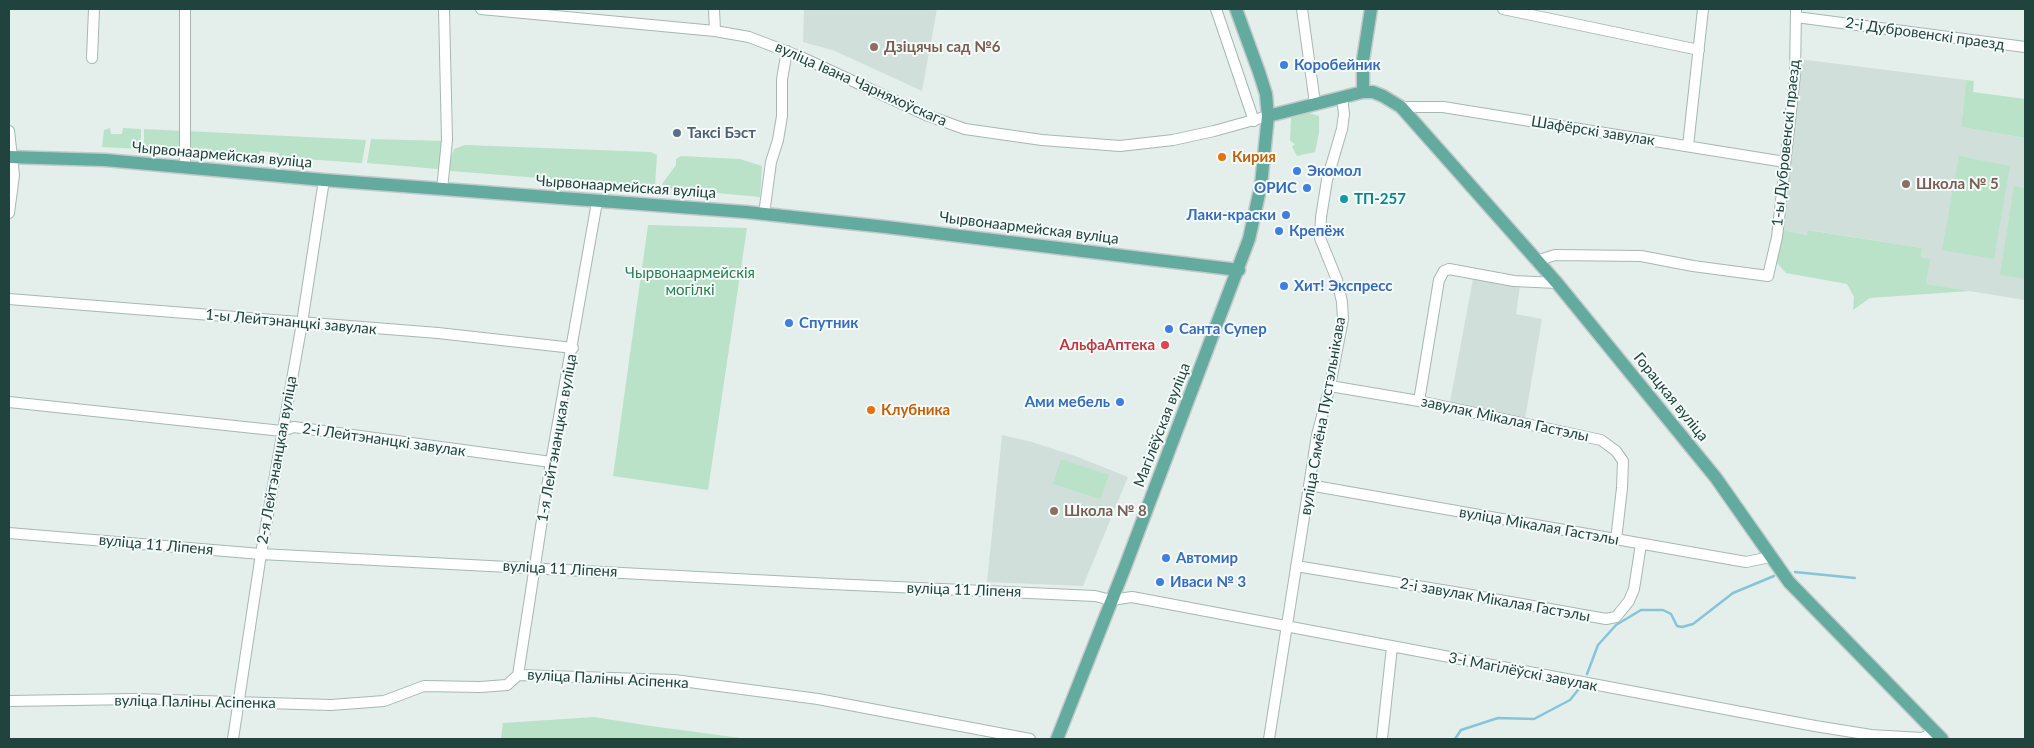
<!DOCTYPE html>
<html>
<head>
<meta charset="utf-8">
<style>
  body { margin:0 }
  #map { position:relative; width:2034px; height:748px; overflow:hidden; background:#e4efeb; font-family:Lato,sans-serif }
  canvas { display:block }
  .frame { position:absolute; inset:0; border:10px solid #20433d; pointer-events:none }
</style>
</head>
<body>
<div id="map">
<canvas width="2034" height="748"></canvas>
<div class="frame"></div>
</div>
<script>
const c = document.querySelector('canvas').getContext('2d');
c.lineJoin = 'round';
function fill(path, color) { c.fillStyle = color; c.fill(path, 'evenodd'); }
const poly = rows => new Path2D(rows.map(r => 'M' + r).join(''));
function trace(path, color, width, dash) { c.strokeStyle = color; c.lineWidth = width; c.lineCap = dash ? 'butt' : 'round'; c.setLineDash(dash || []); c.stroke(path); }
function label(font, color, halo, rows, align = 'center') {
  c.font = font + ' Lato,sans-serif'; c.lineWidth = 4; c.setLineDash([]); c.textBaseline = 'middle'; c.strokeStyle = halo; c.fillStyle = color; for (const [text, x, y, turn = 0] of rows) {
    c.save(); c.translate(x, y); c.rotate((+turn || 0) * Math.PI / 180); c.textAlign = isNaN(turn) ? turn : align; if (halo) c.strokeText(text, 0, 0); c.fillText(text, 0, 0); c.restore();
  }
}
fill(poly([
  [804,9,937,9,922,91,835,51,803,42],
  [1799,59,1966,80,1961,127,2025,138,2025,300,1925,284,1930,259,1921,257,1922,248,1809,230,1808,235,1782,230,1800,83],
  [1473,279,1520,286,1516,314,1542,319,1525,419,1450,402],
  [1002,435,1032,442,1075,456,1128,477,1083,586,987,582]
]), '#d1dfda');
fill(poly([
  [1966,80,1974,81,1973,92,2025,99,2025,138,1961,127],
  [1309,113,1319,116,1319,133,1315,152,1297,156,1292,147,1295,144,1290,141,1291,118],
  [110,128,111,134,122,134,123,128,141,129,141,149,102,147,104,130],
  [144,129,184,131,184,151,144,149],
  [187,131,366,140,362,163,359,163,279,157,279,153,260,151,259,156,187,150],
  [371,139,446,141,440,167,438,169,367,163],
  [465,145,651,152,657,155,655,187,450,171,450,160,454,149],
  [681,156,740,159,762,166,760,197,663,188,662,184,676,165,676,159],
  [1959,156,2010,166,1994,259,1942,250],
  [2014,186,2025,188,2025,279,2000,275],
  [648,225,747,228,708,490,613,476],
  [1782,230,1807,235,1808,230,1922,248,1921,257,1930,259,1926,284,1970,291,1870,298,1853,310,1854,297,1847,284,1786,273,1776,262],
  [1061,459,1109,475,1100,499,1053,484],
  [594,717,651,726,748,739,499,739,501,738,503,723]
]), '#bae2c9');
trace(poly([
  [1795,572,1855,578],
  [1587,674,1598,645,1616,625,1641,610,1663,610,1671,614,1677,626,1682,627,1693,624,1733,593,1774,576],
  [1455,739,1461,730,1498,718,1534,719,1570,700,1582,685]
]), '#86c4da', 2.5);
const minor = poly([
  [185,9,185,167],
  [481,9,715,31,749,37,801,57,926,115,965,129,1042,140,1120,146,1173,140,1214,131,1268,116],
  [714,9,715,31],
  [1216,9,1254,121],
  [1302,9,1315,103],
  [1503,9,1699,50],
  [1796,17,2025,47],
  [92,58,94,9],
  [1401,107,1443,107,1785,162],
  [9,131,14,175,9,213],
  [1688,146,1703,9],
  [442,190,447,140,444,9],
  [764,214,771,162,778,140,782,116,782,79,787,51],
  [1536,261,1555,255,1641,256,1693,266,1768,276,1777,237,1795,75,1796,9],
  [9,299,438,333,573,348],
  [1330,386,1419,401,1601,440,1616,451,1623,461,1622,488,1616,540],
  [1419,401,1439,280,1444,271,1449,269,1514,281,1557,283],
  [9,402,282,431,294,427,551,462],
  [1309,485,1746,562,1770,557],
  [9,533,261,554,831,584,1095,596,1111,600,1132,597,1815,726,1871,735,1922,738,1935,732],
  [1296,566,1454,592,1606,619,1616,617,1629,601,1634,589,1641,544],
  [518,675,551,462,597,202],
  [9,701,136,699,331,705,384,701,424,686,480,687,507,685,518,675,674,680,818,699,1030,739],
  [233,739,261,554,302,323,324,180],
  [1269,739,1317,435,1330,386,1343,319,1342,302,1337,280,1320,238,1321,217,1327,180,1342,129,1344,114,1342,97],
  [1382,739,1392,647]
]);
const major = poly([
  [1363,92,1363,60,1371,9],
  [1268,116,1363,92,1373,92,1383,96,1401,107,1557,283,1716,478,1789,582,1942,739],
  [9,157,105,160,324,180,746,212,886,227,1239,270],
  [1057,739,1125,567,1249,239,1261,185,1268,116,1266,94,1259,72,1236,9]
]);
trace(minor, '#a5b8b3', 12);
trace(major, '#c1cac9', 15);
trace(minor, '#fff', 10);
trace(major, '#63aa9f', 12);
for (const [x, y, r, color] of [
  [874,47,5,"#8d6e63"],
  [1284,65,5,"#3f7fe0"],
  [677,133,5,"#5c6f8a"],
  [1222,157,5,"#e8710a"],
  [1297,171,5,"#3f7fe0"],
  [1906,184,5,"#8d6e63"],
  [1307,188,5,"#3f7fe0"],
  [1344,199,5,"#0f9aa8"],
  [1286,215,5,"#3f7fe0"],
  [1279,231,5,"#3f7fe0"],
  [1284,286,5,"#3f7fe0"],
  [789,323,5,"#3f7fe0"],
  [1169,329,5,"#3f7fe0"],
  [1165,345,5,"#e0444e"],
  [1120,402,5,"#3f7fe0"],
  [871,410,5,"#e8710a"],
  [1054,511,5,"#8d6e63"],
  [1166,558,5,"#3f7fe0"],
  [1160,582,5,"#3f7fe0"]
]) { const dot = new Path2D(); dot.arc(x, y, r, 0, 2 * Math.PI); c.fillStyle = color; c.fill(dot); trace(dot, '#f5fbf8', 2); }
label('15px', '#20433d', '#f5fbf8', [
  ["2-і Дубровенскі праезд",1925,34,8],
  ["вуліца Івана Чарняхоўскага",861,84,24],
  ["Шафёрскі завулак",1593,131,9],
  ["1-ы Дубровенскі праезд",1786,143,-84],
  ["Чырвонаармейская вуліца",222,155,5],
  ["Чырвонаармейская вуліца",626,187,4],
  ["Чырвонаармейская вуліца",1029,228,7],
  ["1-ы Лейтэнанцкі завулак",291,322,5],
  ["Горацкая вуліца",1671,397,51],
  ["вуліца Сямёна Пустэльнікава",1323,416,-80],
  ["завулак Мікалая Гастэлы",1505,419,12],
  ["Магілёўская вуліца",1162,425,-69],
  ["1-я Лейтэнанцкая вуліца",557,438,-80],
  ["2-і Лейтэнанцкі завулак",384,440,8],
  ["2-я Лейтэнанцкая вуліца",277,460,-80],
  ["вуліца Мікалая Гастэлы",1539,526,10],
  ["вуліца 11 Ліпеня",156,545,5],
  ["вуліца 11 Ліпеня",560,569,3],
  ["вуліца 11 Ліпеня",964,590,2],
  ["2-і завулак Мікалая Гастэлы",1495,600,10],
  ["3-і Магілёўскі завулак",1523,672,11],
  ["вуліца Паліны Асіпенка",608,679,3],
  ["вуліца Паліны Асіпенка",195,702,1]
]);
label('bold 15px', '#785e54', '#f5fbf8', [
  ["Дзіцячы сад №6",884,47],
  ["Школа № 5",1916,184],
  ["Школа № 8",1064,511]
], 'left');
label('bold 15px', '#366cbe', '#f5fbf8', [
  ["Коробейник",1294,65],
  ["Экомол",1307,171],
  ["ОРИС",1297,188,"right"],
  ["Лаки-краски",1276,215,"right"],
  ["Крепёж",1289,231],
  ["Хит! Экспресс",1294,286],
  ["Спутник",799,323],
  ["Санта Супер",1179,329],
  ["Ами мебель",1110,402,"right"],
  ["Автомир",1176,558],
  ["Иваси № 3",1170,582]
], 'left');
label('bold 15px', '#4e5e75', '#f5fbf8', [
  ["Таксі Бэст",687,133]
], 'left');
label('bold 15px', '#c56008', '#f5fbf8', [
  ["Кирия",1232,157],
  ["Клубника",881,410]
], 'left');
label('bold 15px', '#0d838f', '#f5fbf8', [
  ["ТП-257",1354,199]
], 'left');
label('15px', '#257f52', '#f5fbf8', [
  ["Чырвонаармейскія",690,273],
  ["могілкі",690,290]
]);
label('bold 15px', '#be3a42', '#f5fbf8', [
  ["АльфаАптека",1155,345]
], 'right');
</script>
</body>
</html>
